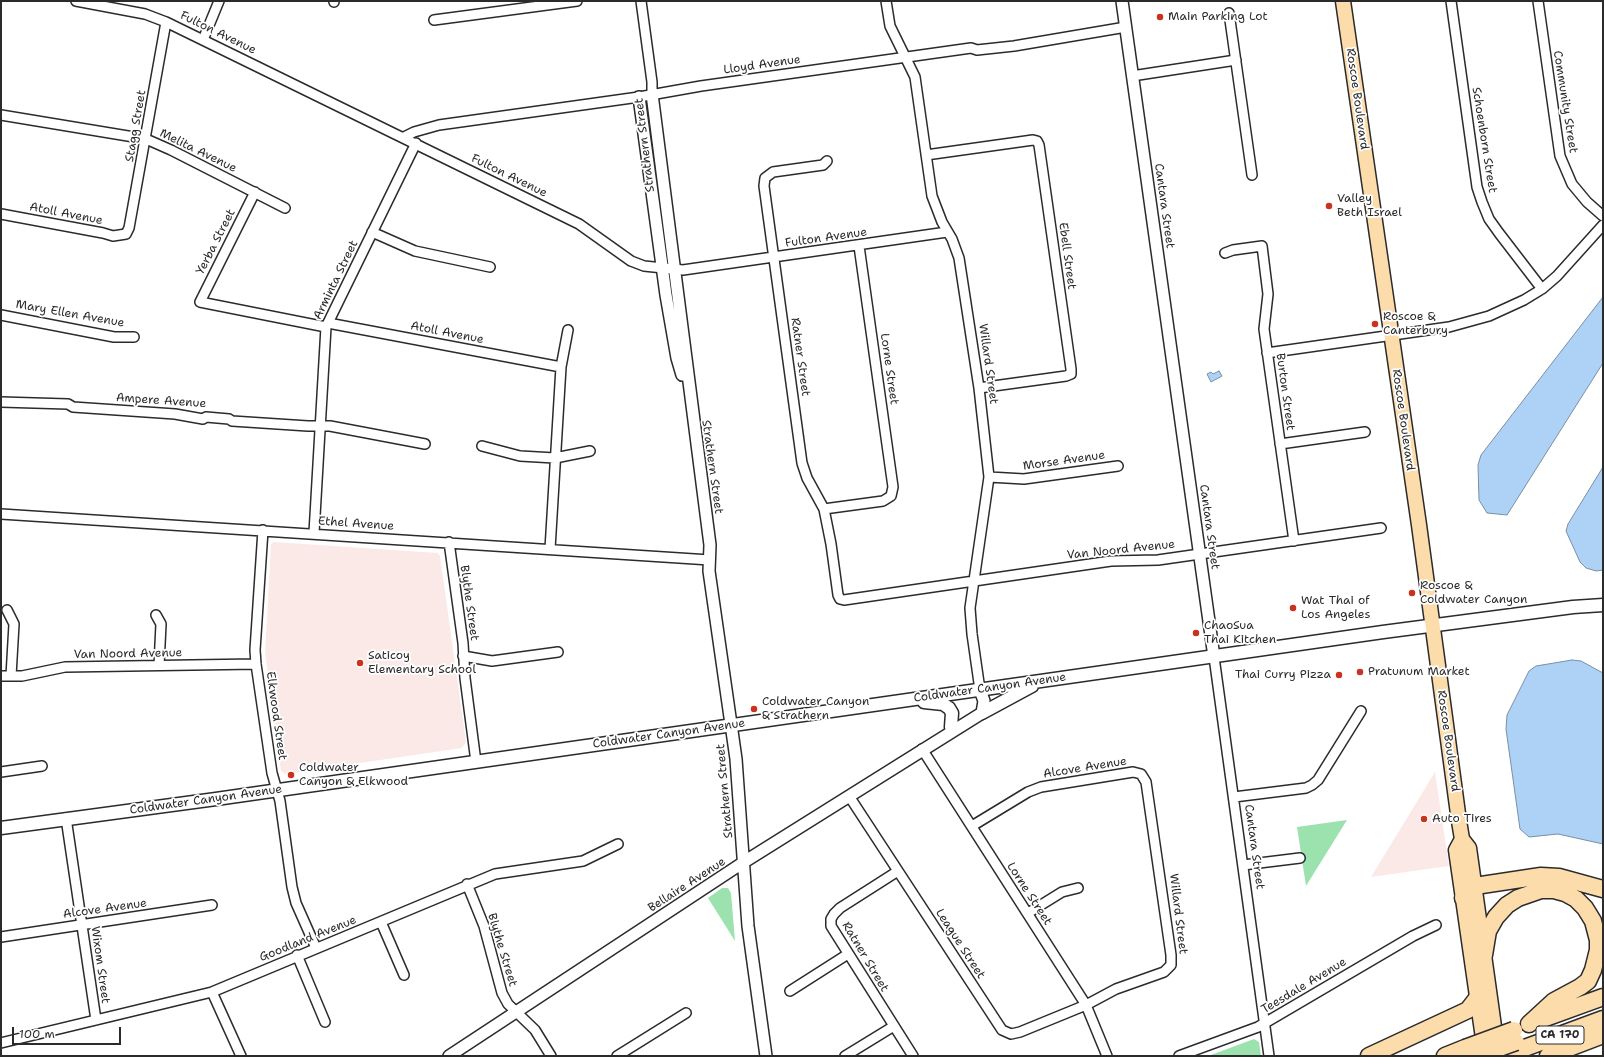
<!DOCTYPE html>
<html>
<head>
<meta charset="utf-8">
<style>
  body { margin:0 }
  #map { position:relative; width:1604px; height:1057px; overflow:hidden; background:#fff; font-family:"Shantell Sans",sans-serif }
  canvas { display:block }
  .frame { position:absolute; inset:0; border:2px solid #2b2b2b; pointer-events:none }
  .scale { position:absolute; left:12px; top:1027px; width:109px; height:18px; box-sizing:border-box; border:2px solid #2b2b2b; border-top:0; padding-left:5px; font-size:12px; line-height:14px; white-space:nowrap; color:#2b2b2b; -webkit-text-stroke:3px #fff; paint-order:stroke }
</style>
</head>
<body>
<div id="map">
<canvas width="1604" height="1057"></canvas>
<div class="frame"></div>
<div class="scale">100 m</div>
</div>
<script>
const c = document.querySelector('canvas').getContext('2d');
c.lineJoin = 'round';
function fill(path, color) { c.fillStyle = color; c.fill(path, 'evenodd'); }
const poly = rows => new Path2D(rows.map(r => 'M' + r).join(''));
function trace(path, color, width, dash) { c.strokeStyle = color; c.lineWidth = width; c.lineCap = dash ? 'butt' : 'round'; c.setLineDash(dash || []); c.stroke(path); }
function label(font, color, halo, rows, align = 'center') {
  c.font = font + ' "Shantell Sans",sans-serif'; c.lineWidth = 3.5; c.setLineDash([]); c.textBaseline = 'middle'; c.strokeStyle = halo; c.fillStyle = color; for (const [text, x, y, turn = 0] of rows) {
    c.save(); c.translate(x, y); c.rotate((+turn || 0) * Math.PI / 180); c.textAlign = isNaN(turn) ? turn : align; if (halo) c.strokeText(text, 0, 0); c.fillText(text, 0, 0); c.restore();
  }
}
fill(poly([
  [274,542,438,553,440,556,466,742,462,748,285,774,281,771,265,653,271,544],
  [1435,772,1449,866,1371,877]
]), '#fbe9e8');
fill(poly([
  [1347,820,1306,886,1297,827],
  [722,888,728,888,731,893,735,941,708,898],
  [1254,1039,1259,1042,1261,1056,1208,1056]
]), '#9ce2af');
const water = poly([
  [1603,297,1603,363,1507,515,1487,513,1479,500,1478,465,1481,455,1603,297],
  [1219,371,1222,376,1211,382,1207,374,1211,372,1213,374,1219,371],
  [1603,467,1603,570,1596,571,1586,568,1580,562,1566,531,1568,524,1603,467],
  [1572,660,1581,661,1603,673,1603,844,1558,834,1529,837,1520,829,1506,729,1507,715,1529,671,1536,666,1572,660]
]);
fill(water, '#add2f6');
trace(water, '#798fa5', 1);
const minor = poly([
  [76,1,145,14,166,22,579,224,631,261,644,266,683,270,947,232],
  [334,1,334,2],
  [641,1,652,82,652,94],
  [886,1,890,26,915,77,932,196,942,222,952,239,959,258,979,388,989,477,970,608,972,634,980,690],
  [1451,1,1477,187,1482,202,1489,219,1499,233,1542,289],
  [1538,1,1560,156,1572,184,1587,202,1603,216],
  [1229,13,1252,175],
  [434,20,577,1],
  [203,40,219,1],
  [1132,76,1236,60],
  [1,115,146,139,171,150,285,208],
  [404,137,414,132,439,125,639,97,701,86,971,48,977,50,1014,46,1126,27],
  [926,155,1033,140,1037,141,1039,145,1071,369,1071,374,1066,376,979,388],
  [827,161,823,165,773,172,765,178,764,186,802,463,807,478,824,509,831,544,838,595,840,599,844,600,1111,561,1158,560,1381,528],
  [255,192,200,302,326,327],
  [1,214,103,233,113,236,126,234,129,228,166,22],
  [372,232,415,251,490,267],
  [1225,253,1233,250,1262,246,1268,294,1264,329,1294,541],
  [1,315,114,337,134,337],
  [328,323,561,367],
  [1267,353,1449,327,1489,316,1524,300,1542,289,1557,276,1603,225],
  [1,402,68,404,73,407,175,414,203,419,206,417,229,419,232,421,308,426,330,426,425,444],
  [1280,444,1365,432],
  [482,446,520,456,555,458,590,451],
  [989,477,1024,479,1118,466],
  [824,509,883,501,891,496,893,487,859,246],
  [1,514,710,560],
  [263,530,255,650,256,664,272,773,280,801,292,887,296,903,316,948],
  [314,533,326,327,416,143],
  [449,542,463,643,465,678,476,762],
  [550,549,561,367,568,330],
  [7,610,14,624,11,676],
  [156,615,161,624,159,665],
  [463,656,492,661,558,652],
  [1214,657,1269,1056],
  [1,676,22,676,65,667,256,664],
  [922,749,1086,1005,1107,1056],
  [1,772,42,766],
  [849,796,1002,1030,1011,1034,1020,1032,1086,1005,1116,989,1164,972,1171,965,1171,955,1146,782,1141,774,1133,772,1041,787,1028,792,972,826],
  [1234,797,1306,788,1312,785,1318,780,1361,711],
  [66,818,96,1020],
  [1243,865,1300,858],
  [898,871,840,908,834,914,831,919,831,926,913,1056],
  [467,884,484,926,502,993,508,1004,535,1030,551,1056],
  [1028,913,1062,892,1078,888],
  [381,922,404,975],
  [1,937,212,905],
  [297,955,325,1022],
  [790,991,848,954],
  [212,992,241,1056],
  [1,1043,212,992,495,874,583,861,618,844],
  [617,1056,686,1013],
  [845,1056,894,1026],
  [1179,1056,1258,1027,1413,936,1436,925]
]);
const tertiary = poly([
  [1122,1,1214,657],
  [652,94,710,545,709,571,736,759,748,926,766,1056],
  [639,97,666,295,677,358,682,375],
  [449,1056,744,862,982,713,984,701,980,690]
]);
const secondary = poly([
  [924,702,943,704,949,708,952,713,951,727],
  [982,713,1032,686],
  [1,828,216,799,1383,632,1573,607,1603,605]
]);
const primary = poly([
  [1343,1,1419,525,1459,821,1462,839,1469,848,1497,1048],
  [1462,839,1456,850,1485,1052]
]);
const motorway = poly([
  [1463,898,1475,886,1541,876,1559,877,1603,889],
  [1484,955,1488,931,1496,917,1507,905,1518,898,1541,890,1554,890,1565,893,1576,899,1585,908,1593,921,1598,940,1598,950,1593,970,1588,981,1580,987,1554,1001,1529,1024],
  [1537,1021,1603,997],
  [1369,1056,1468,1010,1478,997],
  [1445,1056,1465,1048],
  [1503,1056,1603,1019],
  [1548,1056,1603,1035]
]);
trace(minor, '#2b2b2b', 12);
trace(tertiary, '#2b2b2b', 14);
trace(secondary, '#2b2b2b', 15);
trace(primary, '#2b2b2b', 17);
trace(motorway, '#2b2b2b', 19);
trace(minor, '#fff', 9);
trace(tertiary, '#fff', 11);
trace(secondary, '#fff', 12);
trace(primary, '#fddcac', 14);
trace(motorway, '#fddcac', 16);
const motorwayBridge = poly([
  [1465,1048,1514,1030],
  [1477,1056,1516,1042]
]);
trace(motorwayBridge, '#2b2b2b', 19, []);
trace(motorwayBridge, '#fddcac', 16);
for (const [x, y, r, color] of [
  [1160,17,4,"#c8321e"],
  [1329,206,4,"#c8321e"],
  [1375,324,4,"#c8321e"],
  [1412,593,4,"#c8321e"],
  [1293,608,4,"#c8321e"],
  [1196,633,4,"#c8321e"],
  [360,663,4,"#c8321e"],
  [1360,672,4,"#c8321e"],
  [1339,675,4,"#c8321e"],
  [754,709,4,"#c8321e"],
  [291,775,4,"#c8321e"],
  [1424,819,4,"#c8321e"]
]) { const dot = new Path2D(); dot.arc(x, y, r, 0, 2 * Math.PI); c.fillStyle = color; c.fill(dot); trace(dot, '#fff', 1.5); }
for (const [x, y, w] of [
  [1560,1035,48]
]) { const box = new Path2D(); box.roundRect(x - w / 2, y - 9, w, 18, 3); c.fillStyle = '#fff'; c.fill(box); trace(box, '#2b2b2b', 1); }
label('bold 11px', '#2b2b2b', null, [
  ["CA 170",1560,1035]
]);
label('12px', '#2b2b2b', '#fff', [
  ["Main Parking Lot",1168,17],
  ["Valley",1337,199],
  ["Beth Israel",1337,213],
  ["Roscoe &",1383,317],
  ["Canterbury",1383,331],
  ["Roscoe &",1420,586],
  ["Coldwater Canyon",1420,600],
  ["Wat Thai of",1301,601],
  ["Los Angeles",1301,615],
  ["ChaoSua",1204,626],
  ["Thai Kitchen",1204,640],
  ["Saticoy",368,656],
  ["Elementary School",368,670],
  ["Pratunum Market",1368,672],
  ["Thai Curry Pizza",1331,675,"right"],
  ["Coldwater Canyon",762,702],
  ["& Strathern",762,716],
  ["Coldwater",299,768],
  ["Canyon & Elkwood",299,782],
  ["Auto Tires",1432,819]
], 'left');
label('12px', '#2b2b2b', '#fff', [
  ["Fulton Avenue",218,33,26],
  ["Lloyd Avenue",762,65,-8],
  ["Roscoe Boulevard",1357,99,82],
  ["Community Street",1565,102,81],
  ["Stagg Street",136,126,-80],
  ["Schoenborn Street",1484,140,81],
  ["Strathern Street",645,145,-97],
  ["Melita Avenue",198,151,26],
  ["Fulton Avenue",509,176,26],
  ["Cantara Street",1164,206,82],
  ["Atoll Avenue",66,214,11],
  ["Fulton Avenue",826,238,-8],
  ["Yerba Street",216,242,-63],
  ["Ebell Street",1067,256,82],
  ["Arminta Street",336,280,-64],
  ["Mary Ellen Avenue",70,314,10],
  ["Atoll Avenue",447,333,11],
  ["Ratner Street",800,357,82],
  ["Willard Street",988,364,82],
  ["Lorne Street",889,369,82],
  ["Burton Street",1285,392,82],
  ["Ampere Avenue",161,401,4],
  ["Roscoe Boulevard",1403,420,82],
  ["Morse Avenue",1064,461,-8],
  ["Strathern Street",712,467,82],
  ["Ethel Avenue",356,524,4],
  ["Cantara Street",1209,527,82],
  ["Van Noord Avenue",1121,550,-6],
  ["Blythe Street",469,603,82],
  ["Van Noord Avenue",128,654,-1],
  ["Coldwater Canyon Avenue",990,688,-8],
  ["Elkwood Street",276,716,82],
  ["Coldwater Canyon Avenue",669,734,-8],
  ["Roscoe Boulevard",1448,741,82],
  ["Alcove Avenue",1085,768,-9],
  ["Strathern Street",725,791,-95],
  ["Coldwater Canyon Avenue",206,800,-8],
  ["Cantara Street",1254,847,82],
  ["Bellaire Avenue",687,885,-33],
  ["Lorne Street",1029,894,57],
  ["Alcove Avenue",105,909,-8],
  ["Willard Street",1178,914,83],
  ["Goodland Avenue",308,939,-22],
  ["League Street",960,944,57],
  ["Blythe Street",502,950,73],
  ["Ratner Street",865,957,59],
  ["Wixom Street",100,965,82],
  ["Teesdale Avenue",1304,986,-31]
]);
</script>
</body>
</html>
